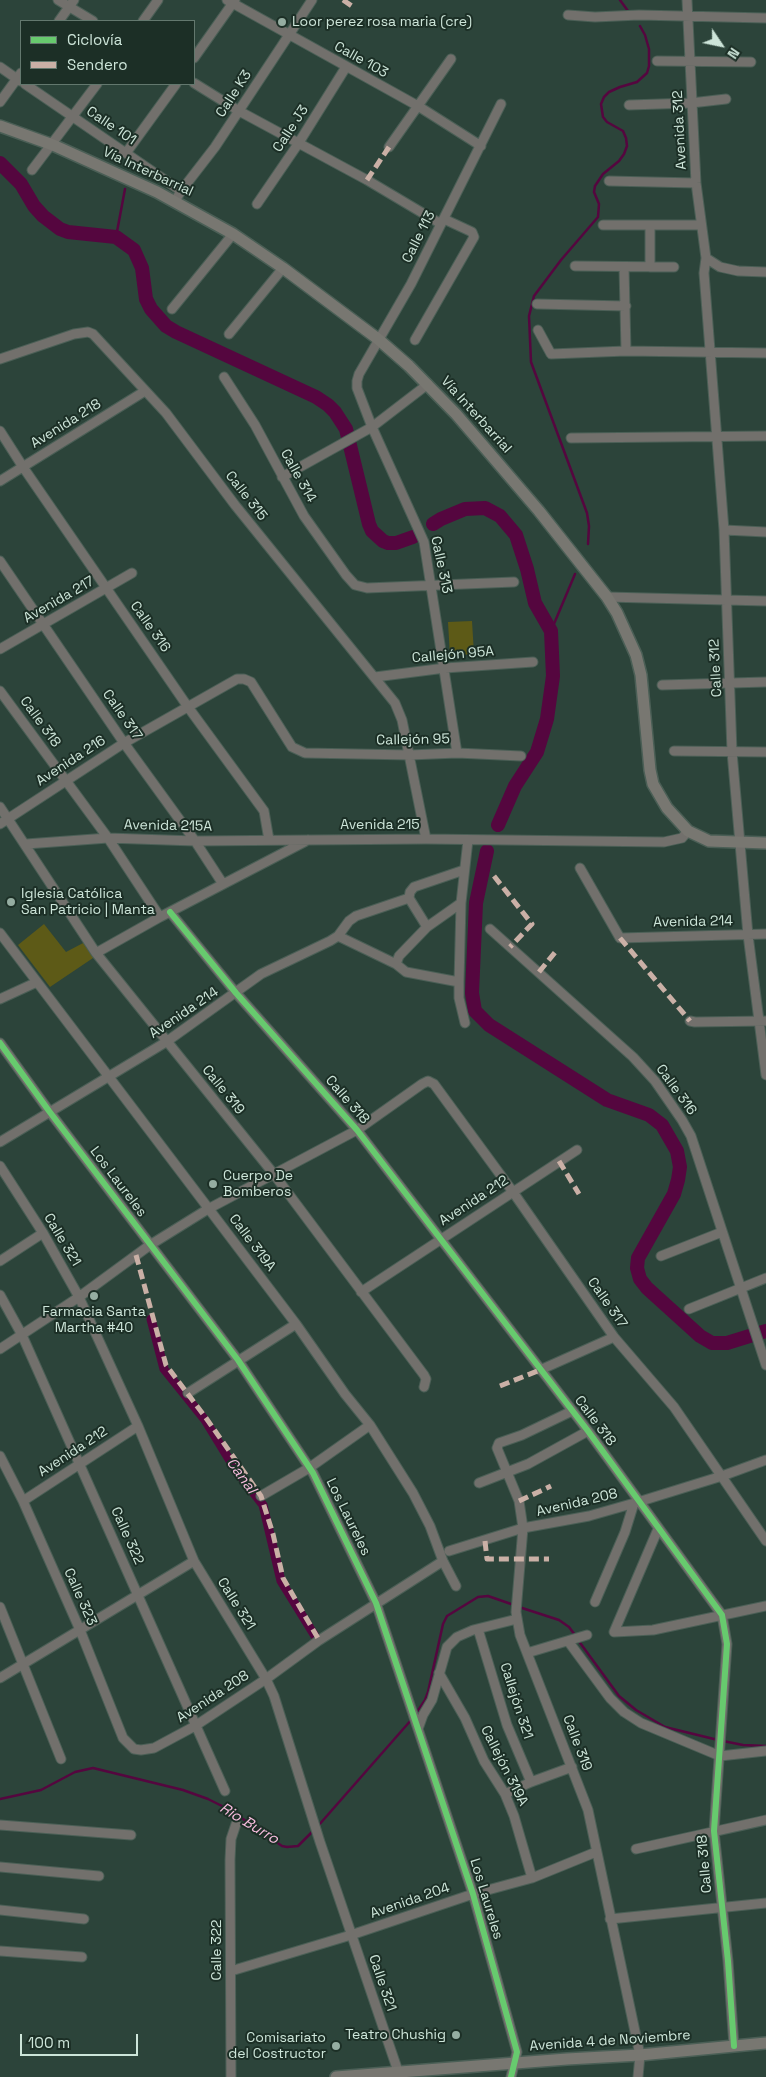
<!DOCTYPE html>
<html>
<head>
<meta charset="utf-8">
<style>
  body { margin:0 }
  #map { position:relative; width:766px; height:2077px; overflow:hidden; background:#2c443a; font-family:"Space Grotesk",sans-serif }
  canvas { display:block }
  .legend { position:absolute; left:20px; top:20px; width:175px; height:65px; box-sizing:border-box; background:#1c2f26; border:1px solid #63786e; margin:0; padding:6px 9px; list-style:none; font-size:15px; color:#cde5d9 }
  .legend li { display:flex; align-items:center; gap:10px; height:25px }
  .legend b { width:25px; border:1px solid #63786e }
  .north { position:absolute; left:696px; top:20px; width:50px; height:50px; -webkit-text-stroke:4px #1c2f26; paint-order:stroke; rotate:124deg; font-size:14px; font-weight:700; line-height:20px; text-align:center; color:#cde5d9 }
  .north::after { content:''; display:block; margin:auto; width:18px; height:22px; background:#cde5d9; clip-path:polygon(50% 0,100% 100%,50% 72%,0 100%) }
  .scale { position:absolute; left:20px; top:2034px; width:118px; height:22px; box-sizing:border-box; border:2px solid #cde5d9; border-top:0; padding-left:6px; font-size:15px; line-height:18px; white-space:nowrap; color:#cde5d9; -webkit-text-stroke:4px #1c2f26; paint-order:stroke }
</style>
</head>
<body>
<div id="map">
<canvas width="766" height="2077"></canvas>
<ul class="legend">
<li><b style="height:6px;background:#67ca6e"></b>Ciclovía</li>
<li><b style="height:6px;background:#cab0a6"></b>Sendero</li>
</ul>
<div class="north">N</div>
<div class="scale">100 m</div>
</div>
<script>
const c = document.querySelector('canvas').getContext('2d');
c.lineJoin = 'round';
function fill(path, color) { c.fillStyle = color; c.fill(path, 'evenodd'); }
const poly = rows => new Path2D(rows.map(r => 'M' + r).join(''));
function trace(path, color, width, dash) { c.strokeStyle = color; c.lineWidth = width; c.lineCap = dash ? 'butt' : 'round'; c.setLineDash(dash || []); c.stroke(path); }
function label(font, color, halo, rows, align = 'center') {
  c.font = font + ' "Space Grotesk",sans-serif'; c.lineWidth = 4; c.setLineDash([]); c.textBaseline = 'middle'; c.strokeStyle = halo; c.fillStyle = color; for (const [text, x, y, turn = 0] of rows) {
    c.save(); c.translate(x, y); c.rotate((+turn || 0) * Math.PI / 180); c.textAlign = isNaN(turn) ? turn : align; if (halo) c.strokeText(text, 0, 0); c.fillText(text, 0, 0); c.restore();
  }
}
fill(poly([
  [472,621,474,654,450,656,448,622],
  [44,924,66,952,85,942,96,956,50,987,18,945]
]), '#5d5a17');
trace(poly([
  [620,0,628,11],
  [116,237,125,189],
  [588,544,589,526,587,513,531,362,529,316,534,296,561,260,598,217,599,204,594,192,595,186,603,174,619,161,624,154,627,146,626,138,623,131,607,122,603,117,601,104,604,97,609,92,620,87,637,82,647,73,649,66,649,49,645,35,640,26],
  [551,631,575,574],
  [519,1607,559,1620,569,1627,575,1635],
  [578,1640,619,1696,636,1710,665,1727,718,1740],
  [415,1715,425,1700,428,1692,443,1624,447,1616,478,1597,488,1596,514,1605],
  [723,1741,743,1745,766,1746],
  [0,1799,41,1790,75,1772,93,1768,183,1790,208,1799,230,1810,282,1846,287,1847,298,1846,314,1830],
  [318,1826,412,1719]
]), '#55063f', 2.5);
trace(poly([
  [151,1319,164,1369,205,1420,235,1469,263,1505,281,1581,318,1641]
]), '#55063f', 9);
trace(poly([
  [0,163,21,184,34,206,43,216,60,229,68,232,116,237,134,250,142,268,146,299,151,309,166,326,176,332,316,397,328,405,335,412,346,429,369,524,372,531,383,541,388,543,396,543,413,537],
  [433,524,441,519,465,509,485,508,500,516,516,535,527,569,535,603,551,631,553,676,547,719,537,752,515,786,498,825],
  [487,851,476,903,472,993,475,1011,489,1025,607,1100,649,1115,662,1125,677,1151,680,1167,678,1180,674,1194,638,1258,637,1268,640,1279,647,1288,700,1336,712,1343,727,1343,766,1331]
]), '#55063f', 14);
const minor = poly([
  [58,0,93,21],
  [227,0,418,106,481,146],
  [687,0,696,183,706,258,704,273,724,530,732,752,748,935,766,1075],
  [568,15,595,17,639,15,765,18],
  [59,21,74,0],
  [143,21,158,0],
  [194,58,235,0],
  [657,61,751,62],
  [0,67,20,81],
  [194,83,239,111,367,180,441,224],
  [25,84,181,191],
  [0,102,21,73],
  [629,105,691,103,726,99],
  [389,147,451,59],
  [126,153,176,84],
  [32,170,97,84],
  [609,181,696,183],
  [175,201,181,191,215,147,312,0],
  [257,204,298,144,346,67],
  [603,225,700,225],
  [706,258,720,267,738,271,766,272],
  [575,266,674,267],
  [624,267,626,351],
  [650,267,650,226],
  [537,304,626,306],
  [172,309,233,234],
  [538,330,551,354,626,351,766,353],
  [229,334,283,268],
  [415,340,474,237,472,232,444,219],
  [0,359,74,334,88,332,93,334,166,413,235,505,395,703,402,720,426,839],
  [224,377,255,425,304,516,346,575,355,585,367,588,514,582],
  [0,431,23,467,188,707,264,811,269,840],
  [571,438,766,436],
  [282,477,372,427,428,384],
  [0,481,145,391],
  [724,530,766,532],
  [0,561,124,743,195,841,223,884],
  [607,597,766,601],
  [0,649,132,573],
  [375,677,445,668,533,662],
  [662,685,766,682],
  [0,691,108,838,160,917],
  [674,751,766,752],
  [457,753,424,542,372,427,357,388,357,381,359,374,411,284,501,104],
  [0,807,96,953,273,1173,424,1375,426,1379,424,1387],
  [0,824,124,743,237,679,244,679,251,682,292,747,305,753,410,755,457,753,521,756],
  [26,844,108,838,195,841,426,839,664,842,682,838,688,831],
  [580,868,620,938,766,934],
  [170,912,236,993,357,1130,588,1431,722,1615,727,1644,714,1831,728,1961,734,2046],
  [427,927,409,898,410,892,414,887,464,870],
  [490,929,633,1057,655,1081,682,1120,691,1136,766,1365],
  [0,933,296,1324,345,1394,370,1425,413,1493,430,1526,443,1561,456,1586],
  [338,936,396,964],
  [96,953,160,917,308,840],
  [459,982,406,972,396,964,399,956,427,927,461,903],
  [0,999,37,982],
  [690,1021,695,1022,766,1021],
  [465,1023,459,998,459,982,461,903,468,840],
  [0,1043,49,1111,238,1360,313,1473,376,1603,473,1894,517,2052,511,2077],
  [0,1142,166,1042,261,974,330,941,338,936,349,921,356,916,409,898],
  [0,1166,43,1233,79,1297,138,1426,194,1561,266,1679,274,1696,320,1842,400,2077],
  [661,1256,722,1232],
  [0,1261,43,1233],
  [361,1292,577,1150],
  [0,1295,22,1335,225,1791],
  [689,1309,766,1278],
  [0,1349,79,1297,150,1245,208,1209,357,1130,422,1084,428,1081,434,1084,513,1192,614,1337,674,1407,766,1541],
  [540,1370,614,1337],
  [188,1393,296,1324],
  [572,1411,522,1435,499,1443,497,1448,519,1501,523,1528,516,1612,520,1635,588,1810,640,2055,638,2077],
  [0,1456,23,1501,80,1630,123,1738,134,1749,141,1750,154,1748,195,1726,266,1679,318,1641,443,1561],
  [479,1483,528,1464,588,1431],
  [261,1496,309,1468,370,1425],
  [23,1501,138,1426],
  [658,1529,614,1632,653,1630,766,1606],
  [449,1551,523,1528,589,1516,638,1502,722,1476,766,1460],
  [595,1602,625,1532,634,1503],
  [0,1607,61,1759],
  [478,1629,507,1725,531,1782],
  [568,1641,610,1698,624,1712,641,1723,720,1756,766,1751],
  [527,1653,587,1635],
  [439,1673,465,1718,484,1761,505,1794,514,1816,532,1878],
  [0,1678,194,1561],
  [418,1729,423,1715,432,1700,447,1647,457,1637,473,1630,517,1619],
  [505,1794,531,1782,572,1767],
  [0,1825,131,1835],
  [636,1849,766,1820],
  [0,1867,99,1876],
  [0,1910,84,1919],
  [610,1919,766,1903],
  [0,1951,82,1957],
  [231,1971,351,1935,473,1894,532,1878,596,1852],
  [231,2077,230,1860,231,1839,236,1824]
]);
const major = poly([
  [0,126,53,145,157,192,233,234,283,268,378,339,409,366,456,414,539,511,607,597,617,613,636,655,641,675,650,770,653,784,667,808,688,831,709,841,766,843],
  [336,2077,567,2059,640,2055,766,2043]
]);
trace(minor, '#4b5f56', 11);
trace(major, '#4b5f56', 14);
trace(minor, '#72706c', 9);
trace(major, '#787771', 11);
trace(poly([
  [343,0,352,6],
  [367,180,389,147],
  [494,876,532,924,510,947],
  [620,938,690,1021],
  [539,972,557,950],
  [559,1161,579,1194],
  [136,1255,166,1365,206,1418,261,1496,273,1534,283,1578,319,1640],
  [500,1386,540,1370],
  [519,1501,551,1486],
  [485,1541,487,1559,549,1559]
]), '#cab0a6', 5, [10, 5]);
trace(poly([
  [170,912,236,993,357,1130,588,1431,722,1615,727,1644,714,1831,728,1961,734,2046],
  [0,1043,49,1111,238,1360,313,1473,376,1603,473,1894,517,2052,511,2077]
]), '#67ca6e', 6);
for (const [x, y, r, color] of [
  [282,22,5,"#95ada1"],
  [11,902,5,"#95ada1"],
  [213,1184,5,"#95ada1"],
  [94,1296,5,"#95ada1"],
  [456,2035,5,"#95ada1"],
  [336,2046,5,"#95ada1"]
]) { const dot = new Path2D(); dot.arc(x, y, r, 0, 2 * Math.PI); c.fillStyle = color; c.fill(dot); trace(dot, '#1c2f26', 2); }
label('14px', '#cde5d9', '#1c2f26', [
  ["Loor perez rosa maria (cre)",292,22],
  ["Iglesia Católica",21,894],
  ["San Patricio | Manta",21,910],
  ["Cuerpo De",223,1176],
  ["Bomberos",223,1192],
  ["Farmacia Santa",94,1312,"center"],
  ["Martha #40",94,1328,"center"],
  ["Teatro Chushig",446,2035,"right"],
  ["Comisariato",326,2038,"right"],
  ["del Costructor",326,2054,"right"]
], 'left');
label('14px', '#cde5d9', '#1c2f26', [
  ["Calle 103",361,60,29],
  ["Calle K3",234,94,-57],
  ["Calle 101",111,126,34],
  ["Calle J3",291,129,-57],
  ["Avenida 312",680,130,-93],
  ["Vía Interbarrial",148,172,25],
  ["Calle 113",419,237,-63],
  ["Vía Interbarrial",476,415,48],
  ["Avenida 218",66,424,-32],
  ["Calle 314",298,476,61],
  ["Calle 315",246,496,52],
  ["Calle 313",441,565,78],
  ["Avenida 217",59,600,-30],
  ["Calle 316",150,627,55],
  ["Callejón 95A",453,655,-5],
  ["Calle 312",716,668,-93],
  ["Calle 317",122,715,55],
  ["Calle 318",40,722,54],
  ["Callejón 95",413,740,-1],
  ["Avenida 216",71,761,-33],
  ["Avenida 215",380,825],
  ["Avenida 215A",168,826,1],
  ["Avenida 214",693,922,-1],
  ["Avenida 214",184,1013,-34],
  ["Calle 319",223,1090,51],
  ["Calle 316",676,1090,54],
  ["Calle 318",347,1100,49],
  ["Los Laureles",118,1182,53],
  ["Avenida 212",474,1201,-33],
  ["Calle 321",62,1240,59],
  ["Calle 319A",252,1243,53],
  ["Calle 317",607,1303,55],
  ["Calle 318",595,1421,53],
  ["Avenida 212",73,1452,-33],
  ["Avenida 208",577,1503,-13],
  ["Los Laureles",348,1517,64],
  ["Calle 322",127,1536,66],
  ["Calle 323",80,1597,66],
  ["Calle 321",236,1604,58],
  ["Avenida 208",213,1697,-33],
  ["Callejón 321",516,1701,72],
  ["Calle 319",577,1743,69],
  ["Callejón 319A",504,1766,63],
  ["Calle 318",705,1864,-95],
  ["Los Laureles",486,1899,73],
  ["Avenida 204",410,1901,-19],
  ["Calle 322",217,1950,-90],
  ["Calle 321",382,1983,71],
  ["Avenida 4 de Noviembre",610,2041,-4]
]);
label('italic 15px', '#f6bcdd', '#1c2f26', [
  ["Canal",241,1476,54],
  ["Rio Burro",249,1824,31]
]);
</script>
</body>
</html>
